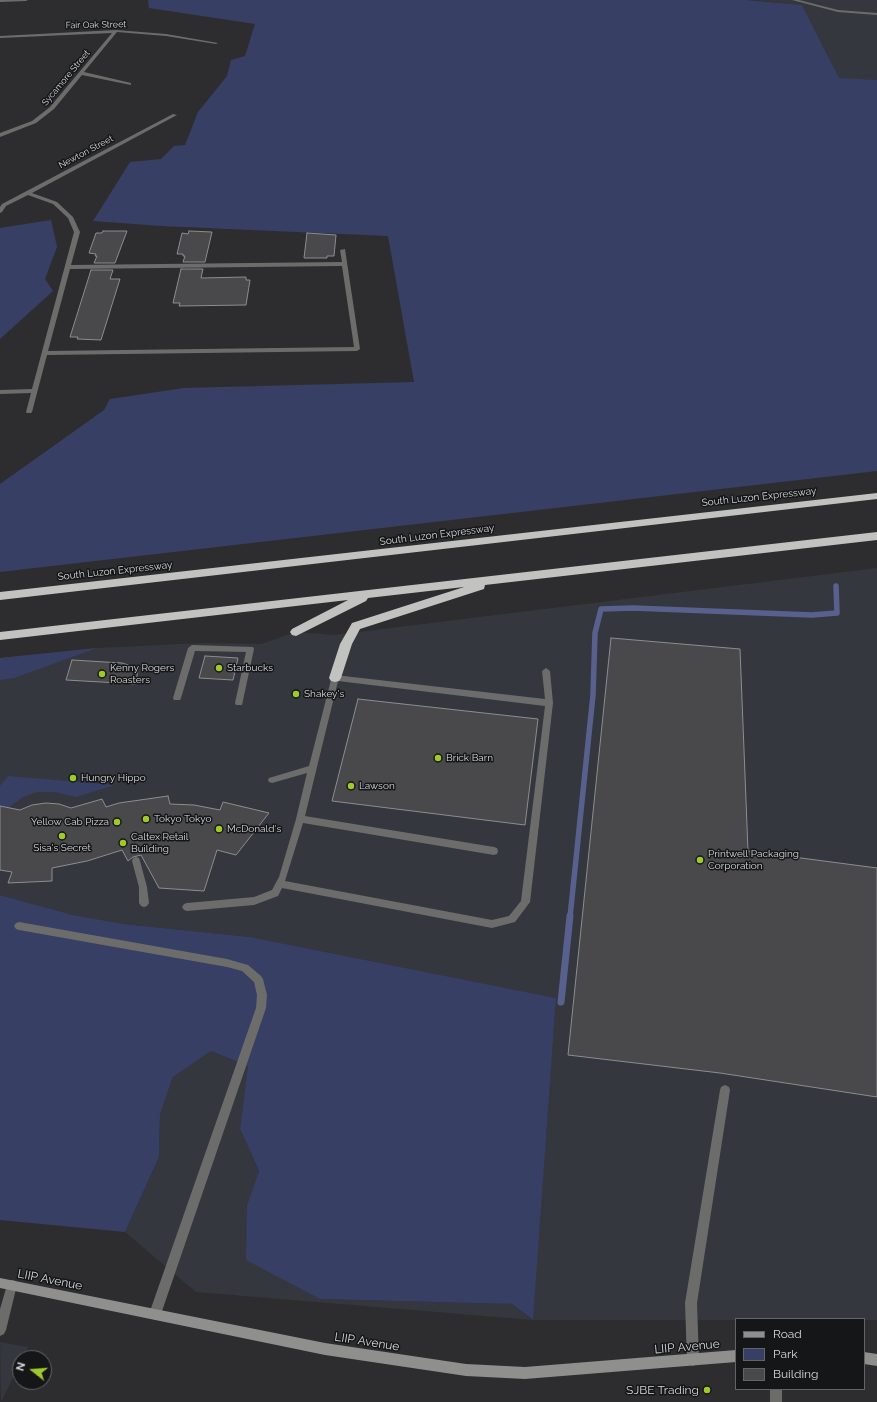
<!DOCTYPE html>
<html>
<head>
<meta charset="utf-8">
<style>
  body { margin:0 }
  #map { position:relative; width:877px; height:1402px; overflow:hidden; background:#2d2d30; font-family:Raleway,sans-serif }
  canvas { display:block }
  .legend { position:absolute; left:735px; top:1318px; width:130px; height:72px; box-sizing:border-box; background:#151617; border:1px solid #636465; margin:0; padding:5px 7px; list-style:none; font-size:12px; color:#d7d8da }
  .legend li { display:flex; align-items:center; gap:8px; height:20px }
  .legend b { width:20px; border:1px solid #636465 }
  .north { position:absolute; left:12px; top:1350px; width:40px; height:40px; box-sizing:border-box; background:#151617; border:1px solid #636465; border-radius:50%; rotate:287deg; font-size:11px; font-weight:700; line-height:16px; text-align:center; color:#d7d8da }
  .north::after { content:''; display:block; margin:auto; width:14px; height:18px; background:#9fca2d; clip-path:polygon(50% 0,100% 100%,50% 72%,0 100%) }
</style>
</head>
<body>
<div id="map">
<canvas width="877" height="1402"></canvas>
<ul class="legend">
<li><b style="height:5px;background:#8f8f8d"></b>Road</li>
<li><b style="height:11px;background:#383f64"></b>Park</li>
<li><b style="height:11px;background:#49494c"></b>Building</li>
</ul>
<div class="north">N</div>
</div>
<script>
const c = document.querySelector('canvas').getContext('2d');
c.lineJoin = 'round';
function fill(path, color) { c.fillStyle = color; c.fill(path, 'evenodd'); }
const poly = rows => new Path2D(rows.map(r => 'M' + r).join(''));
function trace(path, color, width, dash) { c.strokeStyle = color; c.lineWidth = width; c.lineCap = dash ? 'butt' : 'round'; c.setLineDash(dash || []); c.stroke(path); }
function label(font, color, halo, rows, align = 'center') {
  c.font = font + ' Raleway,sans-serif'; c.lineWidth = 3; c.setLineDash([]); c.textBaseline = 'middle'; c.strokeStyle = halo; c.fillStyle = color; for (const [text, x, y, turn = 0] of rows) {
    c.save(); c.translate(x, y); c.rotate((+turn || 0) * Math.PI / 180); c.textAlign = isNaN(turn) ? turn : align; if (halo) c.strokeText(text, 0, 0); c.fillText(text, 0, 0); c.restore();
  }
}
fill(poly([
  [754,0,877,0,877,80,839,79,802,5],
  [877,568,877,1320,533,1320,196,1292,125,1232,159,1157,160,1114,173,1077,211,1051,248,1066,240,1129,259,1171,247,1205,320,1299,512,1304,532,1320,556,998,250,937,124,924,73,915,0,895,0,658,97,648,203,643,261,644,296,632,334,635],
  [0,1342,28,1347,22,1358,20,1358,20,1363,1,1402]
]), '#35373f');
fill(poly([
  [148,0,747,0,802,5,839,78,877,80,877,471,0,572,0,484,104,410,110,399,184,388,414,382,388,236,161,226,93,221,130,162,161,159,174,146,185,145,198,112,227,76,231,60,245,56,255,24,149,8],
  [51,220,57,247,45,279,53,291,0,339,0,228],
  [97,648,14,678,0,680,0,658],
  [8,776,115,785,76,797,55,792,37,792,23,797,8,808,0,806,0,786],
  [0,895,73,915,124,924,250,937,556,998,533,1320,512,1304,320,1299,246,1260,247,1205,259,1171,240,1129,248,1066,211,1051,173,1077,160,1114,159,1157,125,1232,0,1220]
]), '#383f64');
trace(poly([
  [570,917,593,695,595,633,601,609,633,608,812,615,837,613,836,586]
]), '#58618d', 5.5);
trace(poly([
  [561,1002,570,916]
]), '#58618d', 7);
const building = poly([
  [103,231,127,231,115,263,94,263,97,256,95,256,96,254,89,253,96,233,102,233,103,231],
  [189,231,212,232,205,262,183,262,185,256,183,256,183,254,177,254,182,233,188,234,189,231],
  [307,233,336,235,334,256,327,256,327,258,304,258,307,233],
  [181,269,203,269,201,278,246,277,246,280,250,280,246,305,179,306,180,303,173,303,181,269],
  [91,270,113,270,110,279,120,279,101,340,77,339,78,337,70,337,91,270],
  [611,638,740,649,748,851,877,868,877,1097,720,1073,568,1055,611,638],
  [205,656,238,658,233,680,199,678,205,656],
  [72,660,122,663,138,668,136,684,66,680,72,660],
  [358,699,538,719,525,825,332,801,358,699],
  [168,796,170,804,194,805,220,810,223,802,269,813,236,855,217,850,204,891,159,888,141,855,133,857,128,861,122,850,87,861,52,868,52,881,8,883,12,872,0,870,0,806,20,810,32,805,46,803,59,804,71,808,102,799,106,807,119,803,168,796]
]);
fill(building, '#49494c');
trace(building, '#8c8d90', 1);
fill(poly([
  [792,0,799,0,838,10,877,13,877,15,838,12,792,0],
  [192,645,253,647,254,649,242,705,236,705,235,703,246,652,195,651,181,698,180,700,174,700,173,698,188,648,192,645],
  [546,668,550,671,553,703,530,902,515,922,492,928,282,888,278,896,254,905,187,911,184,910,182,907,184,904,187,903,254,897,272,890,279,877,296,819,307,773,272,783,269,782,268,780,269,778,309,766,332,676,335,675,545,699,542,671,546,668],
  [338,681,545,706,521,901,509,916,492,920,285,881,303,823,494,855,497,854,498,851,497,848,494,847,305,816,338,681],
  [136,857,139,858,140,861,147,887,149,903,147,906,144,907,141,906,139,903,139,887,132,861,133,858,136,857],
  [19,922,227,959,248,965,261,976,263,979,267,995,266,1008,161,1314,159,1318,155,1320,151,1318,149,1314,256,1008,257,995,254,982,242,971,227,967,19,930,16,929,14,926,16,923,19,922],
  [725,1085,729,1087,730,1090,697,1303,699,1360,697,1364,693,1366,689,1364,687,1360,685,1303,720,1090,721,1087,725,1085],
  [12,1280,16,1281,17,1285,6,1330,4,1334,0,1336,0,1309,7,1285,8,1281,12,1280]
]), '#6c6c6b');
fill(poly([
  [0,0,28,0,26,1,0,2,0,0],
  [116,30,166,34,218,43,216,44,166,36,117,32,84,72,131,83,131,85,82,75,54,109,36,123,0,137,0,133,32,121,50,107,112,33,0,38,0,36,116,30],
  [173,114,177,115,32,193,57,202,73,217,80,232,71,265,342,262,340,250,345,249,360,349,357,351,47,355,32,412,31,413,27,413,26,412,31,393,0,394,0,390,32,389,74,232,68,218,53,204,28,195,6,206,2,212,0,213,0,207,2,204,173,114],
  [342,266,354,347,48,351,70,269,342,266],
  [770,1389,782,1389,782,1402,770,1402,770,1389]
]), '#6c6c6b');
fill(poly([
  [0,1278,325,1343,466,1364,525,1367,736,1350,736,1362,525,1379,466,1376,325,1355,0,1288,0,1278],
  [864,1352,877,1354,877,1366,864,1364,864,1352]
]), '#8f8f8d');
fill(poly([
  [877,493,877,499,0,600,0,592,877,493],
  [877,532,877,540,485,585,484,589,360,629,352,644,341,678,339,681,335,682,331,681,329,678,340,644,352,623,464,587,368,598,366,601,296,636,292,635,290,632,292,629,348,600,0,640,0,632,877,532]
]), '#c2c3c0');
for (const [x, y, r, color] of [
  [219,668,4,"#9fca2d"],
  [102,674,4,"#9fca2d"],
  [296,694,4,"#9fca2d"],
  [438,758,4,"#9fca2d"],
  [73,778,4,"#9fca2d"],
  [351,786,4,"#9fca2d"],
  [146,819,4,"#9fca2d"],
  [117,822,4,"#9fca2d"],
  [219,829,4,"#9fca2d"],
  [62,836,4,"#9fca2d"],
  [123,843,4,"#9fca2d"],
  [700,860,4,"#9fca2d"],
  [707,1390,4,"#9fca2d"]
]) { const dot = new Path2D(); dot.arc(x, y, r, 0, 2 * Math.PI); c.fillStyle = color; c.fill(dot); trace(dot, '#151617', 1.5); }
label('9px', '#d7d8da', '#151617', [
  ["Fair Oak Street",96,25,-1],
  ["Sycamore Street",66,78,-50],
  ["Newton Street",86,152,-28]
]);
label('10px', '#d7d8da', '#151617', [
  ["South Luzon Expressway",759,497,-6],
  ["South Luzon Expressway",437,535,-7],
  ["South Luzon Expressway",115,571,-6]
]);
label('10px', '#d7d8da', '#151617', [
  ["Kenny Rogers",110,668],
  ["Roasters",110,680],
  ["Starbucks",227,668],
  ["Shakey's",304,694],
  ["Brick Barn",446,758],
  ["Hungry Hippo",81,778],
  ["Lawson",359,786],
  ["Tokyo Tokyo",154,819],
  ["Yellow Cab Pizza",109,822,"right"],
  ["McDonald's",227,829],
  ["Caltex Retail",131,837],
  ["Building",131,849],
  ["Sisa's Secret",62,848,"center"],
  ["Printwell Packaging",708,854],
  ["Corporation",708,866]
], 'left');
label('12px', '#d7d8da', '#151617', [
  ["LIIP Avenue",50,1280,11],
  ["LIIP Avenue",367,1342,9],
  ["LIIP Avenue",687,1347,-5]
]);
label('12px', '#d7d8da', '#151617', [
  ["SJBE Trading",699,1390]
], 'right');
</script>
</body>
</html>
